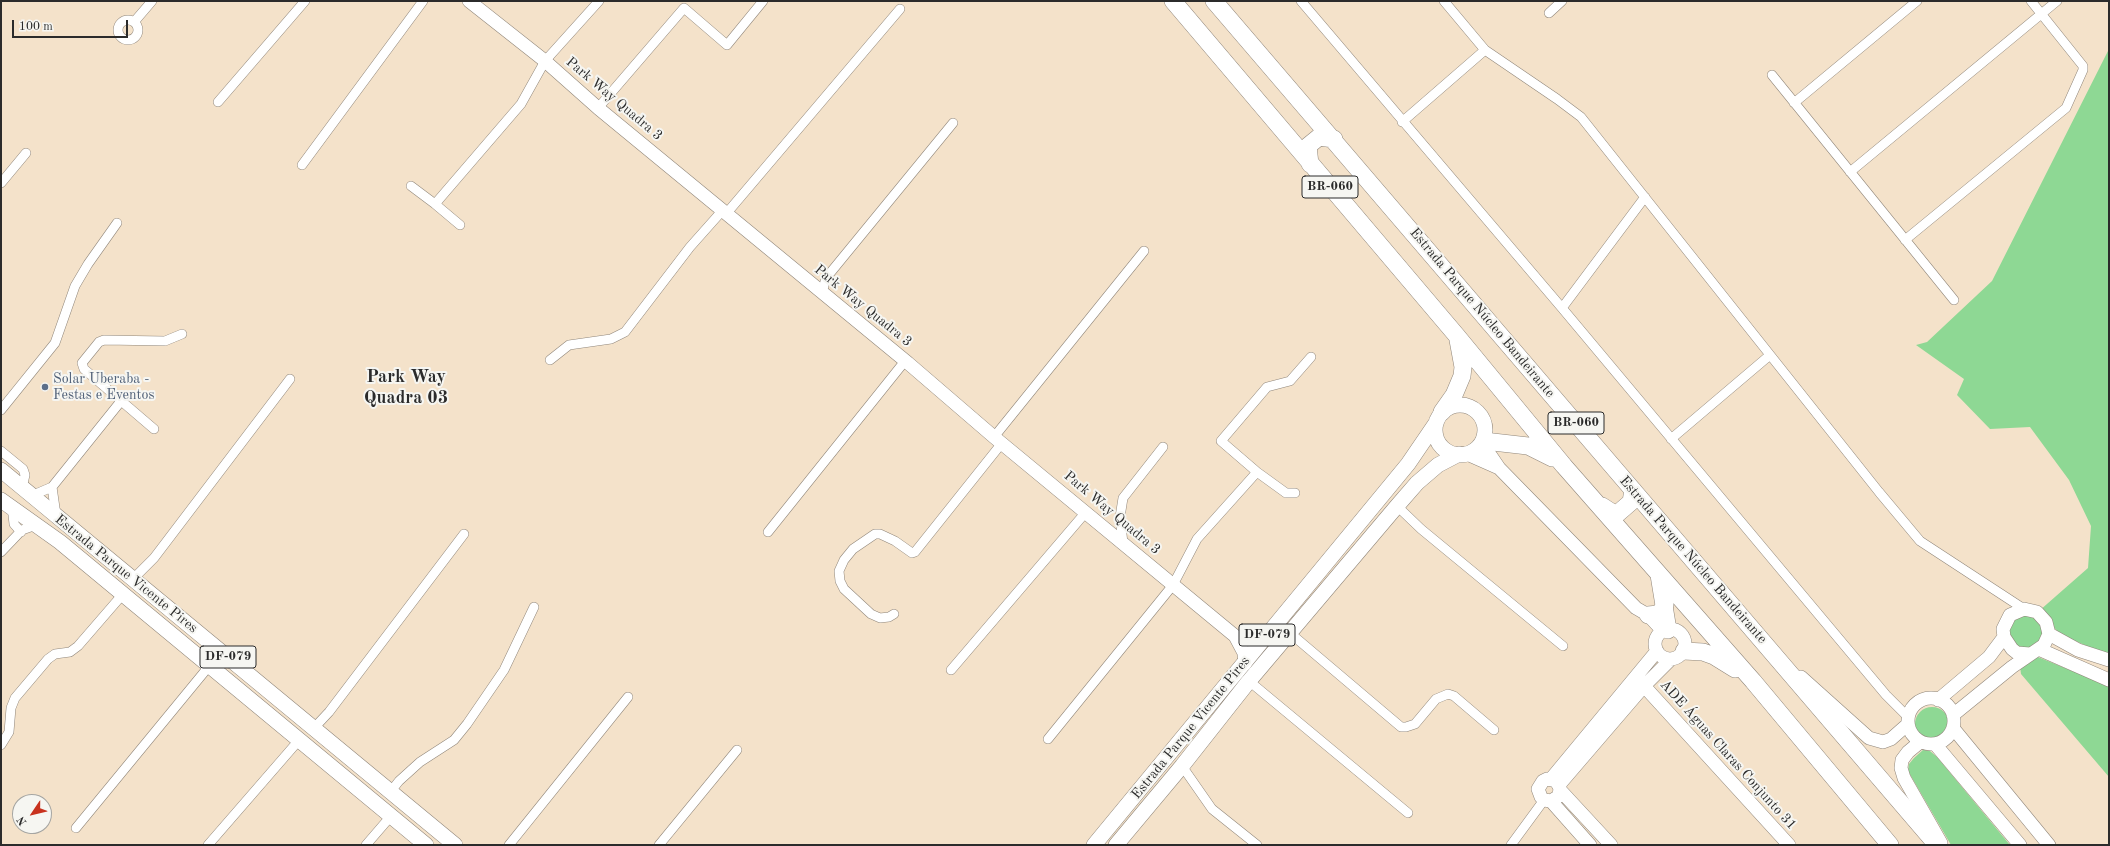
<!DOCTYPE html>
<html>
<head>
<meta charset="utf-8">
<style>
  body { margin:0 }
  #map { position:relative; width:2110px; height:846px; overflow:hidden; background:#f4e2ca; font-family:"Old Standard TT",serif }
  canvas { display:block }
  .frame { position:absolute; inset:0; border:2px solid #2b2b2b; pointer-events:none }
  .north { position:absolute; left:12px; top:794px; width:40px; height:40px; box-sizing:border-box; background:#f6f6f2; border:1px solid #a5a5a2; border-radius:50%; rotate:235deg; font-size:11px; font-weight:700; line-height:16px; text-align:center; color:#2b2b2b }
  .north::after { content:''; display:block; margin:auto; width:14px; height:18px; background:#c8321e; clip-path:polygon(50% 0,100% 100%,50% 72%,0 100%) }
  .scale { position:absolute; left:12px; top:20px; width:116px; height:18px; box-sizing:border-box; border:2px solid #2b2b2b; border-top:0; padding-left:5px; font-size:12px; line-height:14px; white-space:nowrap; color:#2b2b2b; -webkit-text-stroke:3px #f6f6f2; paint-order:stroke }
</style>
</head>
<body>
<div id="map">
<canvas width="2110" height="846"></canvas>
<div class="frame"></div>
<div class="north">N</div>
<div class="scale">100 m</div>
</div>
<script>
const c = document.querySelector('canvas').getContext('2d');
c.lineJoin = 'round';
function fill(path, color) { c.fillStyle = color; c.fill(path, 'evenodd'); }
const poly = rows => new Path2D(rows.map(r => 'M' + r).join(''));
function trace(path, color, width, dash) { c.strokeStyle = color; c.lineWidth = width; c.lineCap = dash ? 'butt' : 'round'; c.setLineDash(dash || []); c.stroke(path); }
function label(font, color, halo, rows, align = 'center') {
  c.font = font + ' "Old Standard TT",serif'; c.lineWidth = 4; c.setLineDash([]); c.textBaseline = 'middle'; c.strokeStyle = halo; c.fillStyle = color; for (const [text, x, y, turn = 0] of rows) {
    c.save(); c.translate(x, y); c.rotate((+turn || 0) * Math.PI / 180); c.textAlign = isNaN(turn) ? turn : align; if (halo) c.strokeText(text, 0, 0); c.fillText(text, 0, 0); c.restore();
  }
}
fill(poly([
  [2109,49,2109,656,2060,634,2039,611,2088,568,2091,526,2069,480,2030,427,1990,429,1957,395,1964,379,1916,345,1927,342,1992,281],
  [2026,615,2037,619,2043,629,2042,641,2028,651,2012,645,2008,628,2015,618],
  [2038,657,2109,686,2109,777,2021,674,2020,666],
  '1915 724a17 17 0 1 1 34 0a17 17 0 1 1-34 0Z',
  [1923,750,1930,751,1937,757,2010,845,1951,845,1908,771,1909,764,1914,758]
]), '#8ed894');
const street = poly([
  [1301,1,1562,308,1886,695,1908,717],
  [1444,1,1485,50,1557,99,1581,117,1879,492,1920,541,2024,609],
  [1549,13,1562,1],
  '118 30a10 10 0 1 1 20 0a10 10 0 1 1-20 0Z',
  [134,22,152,1],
  [1772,75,1954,300],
  [218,102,305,1],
  [1794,103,1917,1],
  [598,108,684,8,727,45,763,1],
  [1402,122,1485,50],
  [302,165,423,1],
  [1850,172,2057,1],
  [1,183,26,153],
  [411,186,435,204,521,104,545,61,599,1],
  [435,204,460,225],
  [726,214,900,9],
  [1905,240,2066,108,2083,70,2083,66,2031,1],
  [822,293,826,278,953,123],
  [1562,308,1645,197],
  [550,360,569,345,611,339,625,332,690,247,722,211],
  [1,410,55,343,75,286,88,264,117,223],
  [154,429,84,369,82,363,99,342,104,340,165,341,182,334],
  [994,437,1144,251],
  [1671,439,1770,355],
  [1,451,23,469,25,475,22,488],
  [1257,472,1221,441,1267,387,1290,381,1311,357],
  [52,487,56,515],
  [31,496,52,487,121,401],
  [12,506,14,524,21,532],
  [1397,506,1421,529,1563,646],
  [768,532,905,361],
  [1123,543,1120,517,1123,498,1163,447],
  [1,552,22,530,36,525],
  [133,579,154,558,290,379],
  [894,614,889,617,880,618,871,614,844,589,840,581,839,571,844,560,853,549,875,534,880,534,895,541,912,553,915,552,1002,443],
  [1290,633,1401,727,1406,727,1415,724,1436,699,1448,694,1454,696,1494,730],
  [951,670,1086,512],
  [1249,681,1408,813],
  [314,728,329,712,464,534],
  [1048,739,1173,585,1197,539,1257,472,1286,493,1295,493],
  [1,745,9,732,11,708,15,698,48,659,55,654,70,652,78,646,123,594],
  [1182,766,1212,809,1257,845],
  [391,791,399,781,420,762,454,740,467,724,504,670,534,607],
  [76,828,210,665],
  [208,845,300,739],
  [366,845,391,816],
  [509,845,628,697],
  [659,845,737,750],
  [1511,845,1544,800]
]);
const secondary = poly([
  [469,1,545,61,598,108,908,363,994,437,1235,636,1244,653,1245,664],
  [1482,443,1499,468,1636,608,1648,615,1663,631],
  [1465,453,1499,468],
  '1655 644a15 15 0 1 1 30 0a15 15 0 1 1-30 0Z',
  [2049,634,2078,650,2109,660],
  [2041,650,2109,680],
  [1801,677,1869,738,1883,742,1891,739,1908,724],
  [1644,686,1789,845],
  '1908 721a23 23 0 1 1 46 0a23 23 0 1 1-46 0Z',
  [1938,700,1989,657,2004,637],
  [1953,715,2012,667,2044,645,2049,634,2046,622,2037,612,2024,609,2010,615,2003,629,2004,637,2012,649,2017,653,2030,654],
  [1953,728,2049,845],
  [1920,742,1908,752,1902,760,1901,768,1904,778,1941,843],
  [1935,744,2020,845],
  [1551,779,1657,651],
  [1559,785,1644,686,1671,659],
  [1561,791,1611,845],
  [1551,801,1559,796,1560,788,1556,781,1547,779,1543,781,1538,789,1541,797,1544,800,1551,801,1590,845]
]);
const primary = poly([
  '1435 430a25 25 0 1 1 50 0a25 25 0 1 1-50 0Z',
  [1,470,455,845],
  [1,500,60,542,426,845],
  [1094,845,1408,464,1436,423],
  [1116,845,1182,766,1249,681,1397,506,1417,483,1438,465,1459,454]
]);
const highway = poly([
  [1173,1,1457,336,1564,466,1753,681,1890,845],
  [1214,1,1937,845],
  [1310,164,1308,146,1319,137,1334,139],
  [1442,412,1454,395,1462,376,1463,367,1458,340],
  [1484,441,1528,446,1552,458],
  [1602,506,1616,515,1631,502,1633,490],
  [1659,575,1668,630],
  [1648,615,1659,614,1665,605],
  [1684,651,1703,652,1714,656,1735,669]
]);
trace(street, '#90867a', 10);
trace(secondary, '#90867a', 14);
trace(primary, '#90867a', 16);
trace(highway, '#90867a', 18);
trace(street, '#fff', 9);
trace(secondary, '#fff', 13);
trace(primary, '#fff', 15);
trace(highway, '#fff', 17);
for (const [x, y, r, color] of [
  [45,387,4,"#5c6f8a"]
]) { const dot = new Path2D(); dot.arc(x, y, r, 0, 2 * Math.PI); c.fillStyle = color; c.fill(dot); trace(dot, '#f6f6f2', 1.5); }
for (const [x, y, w] of [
  [1330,187,56],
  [1576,423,56],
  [1267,635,56],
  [228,657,56]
]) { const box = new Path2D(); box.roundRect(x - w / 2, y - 11, w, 22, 3); c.fillStyle = '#f6f6f2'; c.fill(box); trace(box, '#2b2b2b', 1); }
label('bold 13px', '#2b2b2b', null, [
  ["BR-060",1330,187],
  ["BR-060",1576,423],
  ["DF-079",1267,635],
  ["DF-079",228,657]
]);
label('14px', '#2b2b2b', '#f6f6f2', [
  ["Park Way Quadra 3",614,99,40],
  ["Park Way Quadra 3",863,306,39],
  ["Estrada Parque Núcleo Bandeirante",1482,313,50],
  ["Park Way Quadra 3",1112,513,40],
  ["Estrada Parque Núcleo Bandeirante",1693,560,49],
  ["Estrada Parque Vicente Pires",126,574,39],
  ["Estrada Parque Vicente Pires",1191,728,-51],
  ["ADE Águas Claras Conjunto 31",1728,755,48]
]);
label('14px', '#4e5e75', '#f6f6f2', [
  ["Solar Uberaba -",53,379],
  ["Festas e Eventos",53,395]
], 'left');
label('bold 18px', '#2b2b2b', '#f6f6f2', [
  ["Park Way",406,377],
  ["Quadra 03",406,398]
]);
</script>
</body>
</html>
